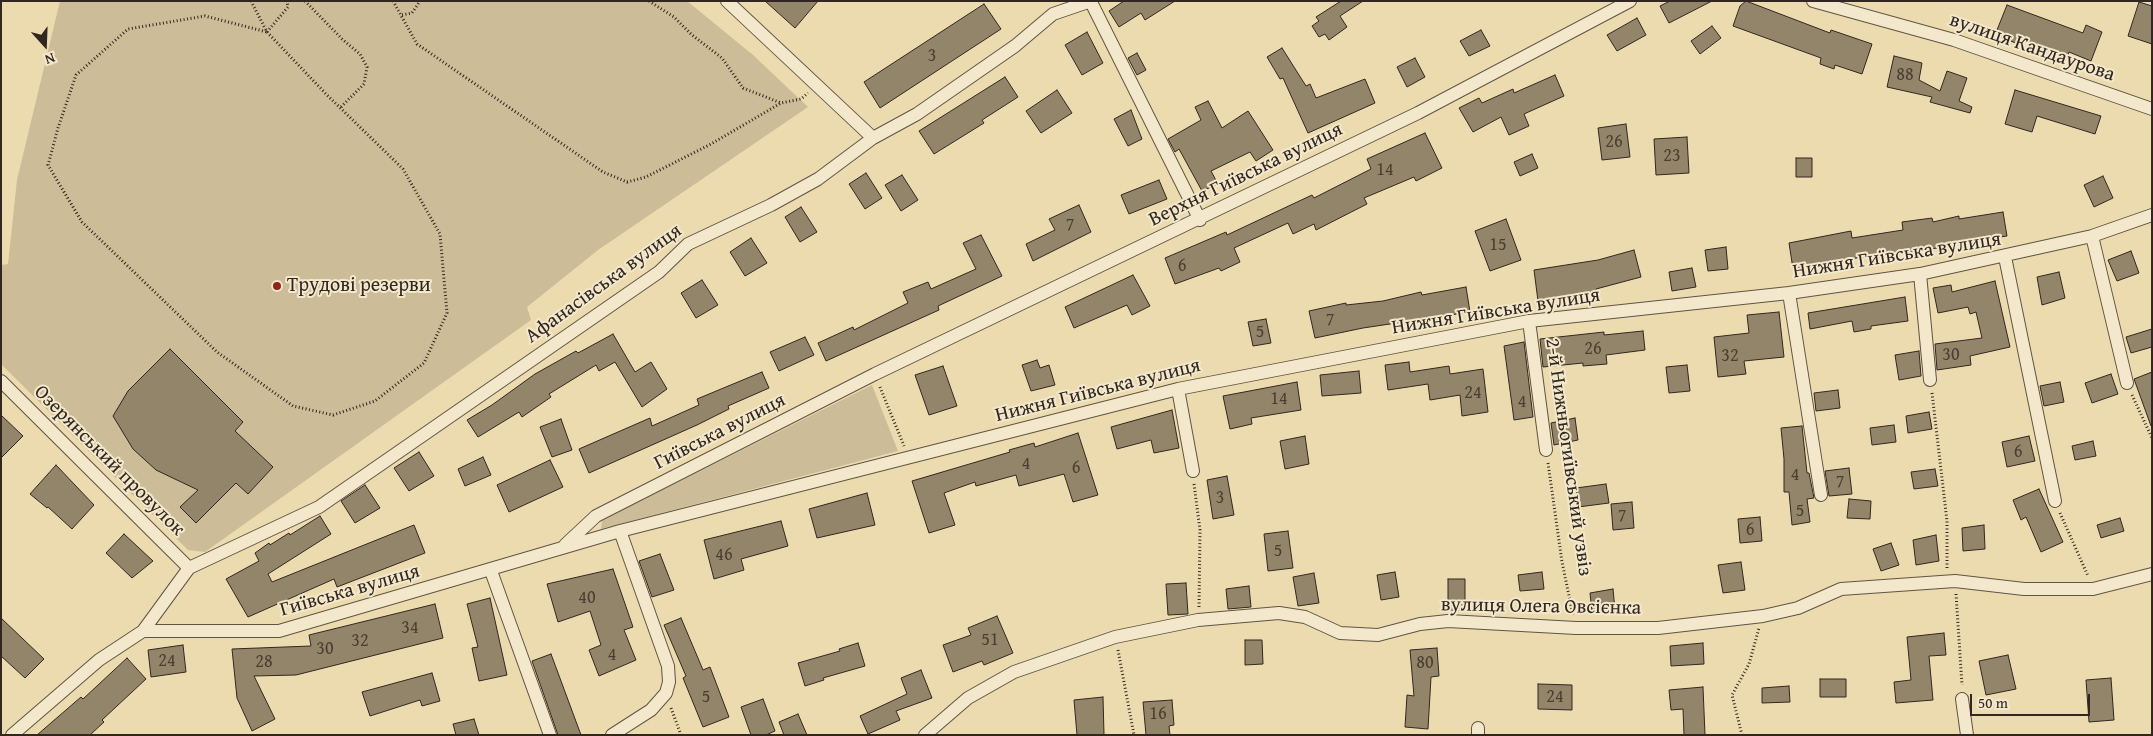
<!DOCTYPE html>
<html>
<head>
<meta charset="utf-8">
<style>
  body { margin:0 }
  #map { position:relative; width:2153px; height:736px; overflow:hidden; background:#ecdbaf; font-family:"Gentium Book Plus",serif }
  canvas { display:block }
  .frame { position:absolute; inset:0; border:2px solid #322720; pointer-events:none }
  .north { position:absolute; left:20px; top:20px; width:50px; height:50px; -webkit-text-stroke:4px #f3e8cb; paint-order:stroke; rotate:160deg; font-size:14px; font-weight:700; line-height:20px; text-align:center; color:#322720 }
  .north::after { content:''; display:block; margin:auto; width:18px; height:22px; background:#322720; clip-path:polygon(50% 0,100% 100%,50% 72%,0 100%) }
  .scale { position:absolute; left:1970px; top:694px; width:120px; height:22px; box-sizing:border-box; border:2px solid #322720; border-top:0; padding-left:6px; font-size:15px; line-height:18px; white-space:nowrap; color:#322720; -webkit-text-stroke:4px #f3e8cb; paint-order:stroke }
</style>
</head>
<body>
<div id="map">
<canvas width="2153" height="736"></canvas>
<div class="frame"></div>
<div class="north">N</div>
<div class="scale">50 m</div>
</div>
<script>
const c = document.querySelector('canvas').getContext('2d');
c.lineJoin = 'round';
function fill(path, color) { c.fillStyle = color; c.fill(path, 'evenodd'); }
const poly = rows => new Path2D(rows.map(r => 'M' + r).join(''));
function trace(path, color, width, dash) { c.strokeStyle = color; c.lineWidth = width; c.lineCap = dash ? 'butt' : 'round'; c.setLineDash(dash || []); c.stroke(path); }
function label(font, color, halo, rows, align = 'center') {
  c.font = font + ' "Gentium Book Plus",serif'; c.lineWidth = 4; c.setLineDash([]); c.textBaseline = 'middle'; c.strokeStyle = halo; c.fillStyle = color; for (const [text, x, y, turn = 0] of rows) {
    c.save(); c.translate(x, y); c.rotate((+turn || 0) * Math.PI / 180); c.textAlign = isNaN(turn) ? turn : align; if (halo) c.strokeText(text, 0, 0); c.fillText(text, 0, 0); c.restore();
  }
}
fill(poly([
  [60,1,687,1,753,55,808,107,598,250,527,307,531,320,205,552,188,550,1,364,1,265,8,264,17,180],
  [872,385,898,451,601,529,602,520]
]), '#ccbc97');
const building = poly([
  [765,1,818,1,795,28,765,1],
  [1124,1,1175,1,1145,20,1141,13,1119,27,1109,11,1124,1],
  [1341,1,1363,1,1340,16,1347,27,1329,40,1325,34,1319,37,1312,26,1319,21,1316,17,1341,1],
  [1670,1,1712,1,1669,23,1660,6,1670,1],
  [1746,1,1830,33,1831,30,1872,44,1862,74,1835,65,1834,69,1820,64,1821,58,1733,26,1740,6,1746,1],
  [2139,2,2152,6,2152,44,2128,36,2139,2],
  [984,4,1001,29,880,108,864,82,984,4],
  [2007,5,2083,33,2086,25,2102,32,2091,61,2069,52,2067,58,2023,41,2021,45,1995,35,2007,5],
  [1637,18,1646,35,1617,51,1607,35,1637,18],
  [1712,26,1721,38,1700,54,1691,41,1712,26],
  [1481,30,1490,46,1469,56,1460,41,1481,30],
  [1087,32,1103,63,1082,75,1065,45,1087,32],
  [1282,48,1306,86,1310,84,1316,98,1365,79,1375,103,1308,133,1283,78,1280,79,1267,57,1282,48],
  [1137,53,1146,70,1137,75,1128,58,1137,53],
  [1894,56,1922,63,1919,80,1940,91,1947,71,1967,78,1959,101,1972,107,1970,113,1930,102,1932,97,1887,87,1894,56],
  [1415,58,1425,77,1407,87,1397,67,1415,58],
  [1555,75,1564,96,1524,114,1529,126,1509,135,1501,117,1473,132,1459,108,1479,98,1482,103,1513,89,1514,93,1555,75],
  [1005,77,1018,97,982,120,984,123,934,154,919,131,1005,77],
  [1057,90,1072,113,1041,133,1026,111,1057,90],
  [2015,90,2101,116,2095,134,2037,116,2032,132,2005,124,2015,90],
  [1208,101,1222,128,1248,111,1273,150,1256,161,1250,152,1211,171,1218,184,1202,191,1179,149,1175,152,1168,139,1201,120,1195,107,1208,101],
  [1131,110,1142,139,1128,146,1114,119,1131,110],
  [1626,124,1630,157,1602,160,1598,128,1626,124],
  [1425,133,1442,168,1416,181,1414,177,1364,198,1367,204,1316,230,1314,224,1293,234,1288,223,1234,248,1240,262,1221,271,1219,268,1175,284,1165,258,1226,232,1227,235,1312,195,1314,198,1371,169,1367,159,1425,133],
  [1687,137,1689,173,1656,175,1654,139,1687,137],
  [1532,154,1538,168,1520,176,1514,162,1532,154],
  [1796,158,1812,158,1812,177,1796,177,1796,158],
  [866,173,882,198,865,209,849,184,866,173],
  [902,175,918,200,901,211,885,185,902,175],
  [2103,176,2113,198,2094,207,2084,185,2103,176],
  [1159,180,1167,199,1129,214,1121,195,1159,180],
  [1079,205,1091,232,1033,261,1026,244,1055,230,1049,219,1079,205],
  [801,207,817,232,800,242,785,217,801,207],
  [2003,212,2007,236,1986,239,1986,236,1936,246,1937,248,1868,259,1868,256,1793,269,1789,243,1851,231,1852,238,1903,230,1902,222,1932,218,1933,222,1959,216,1959,219,2003,212],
  [1506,219,1521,260,1490,271,1475,231,1506,219],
  [981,235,1002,276,938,306,939,310,826,361,818,343,853,327,854,330,908,303,903,292,928,282,931,289,976,269,963,243,981,235],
  [751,238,767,263,745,276,730,252,751,238],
  [1726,247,1728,269,1708,271,1705,250,1726,247],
  [1634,250,1641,277,1596,289,1596,293,1538,301,1534,270,1598,260,1634,250],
  [2131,251,2139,273,2117,281,2108,260,2131,251],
  [1692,268,1696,287,1672,291,1669,272,1692,268],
  [2059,272,2065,298,2042,305,2037,277,2059,272],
  [1133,275,1150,306,1132,315,1127,305,1074,328,1065,307,1133,275],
  [702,280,718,305,696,318,681,293,702,280],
  [1995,281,2010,347,1970,356,1971,365,1937,370,1935,344,1982,338,1976,312,1970,314,1968,307,1938,313,1933,288,1951,285,1952,292,1995,281],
  [1466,287,1470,312,1363,328,1315,338,1309,311,1346,303,1346,305,1383,301,1421,292,1422,295,1466,287],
  [1905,297,1908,321,1871,326,1871,329,1854,332,1852,321,1810,329,1808,313,1905,297],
  [1779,312,1784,357,1744,361,1746,374,1718,377,1714,337,1749,333,1747,315,1779,312],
  [1266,319,1271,343,1253,346,1248,322,1266,319],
  [2152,329,2152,347,2131,353,2126,337,2152,329],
  [1643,331,1645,350,1606,355,1607,364,1583,366,1583,363,1543,367,1540,339,1604,332,1604,335,1643,331],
  [613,334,635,372,651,362,667,389,642,407,615,362,599,371,596,365,549,394,551,397,522,417,519,412,478,437,467,420,492,405,535,374,576,351,578,353,613,334],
  [805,337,814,355,779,371,770,352,805,337],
  [1524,342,1533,417,1514,420,1504,346,1524,342],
  [170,349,243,422,235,431,273,467,248,494,236,483,196,523,180,507,198,490,156,470,133,449,113,416,128,391,170,349],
  [1919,351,1921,376,1899,380,1895,355,1919,351],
  [1037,360,1040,368,1049,365,1055,385,1031,391,1022,365,1037,360],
  [1409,362,1410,372,1449,366,1450,374,1483,369,1488,412,1462,416,1460,395,1430,400,1428,384,1388,390,1385,365,1409,362],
  [1687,365,1690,391,1669,393,1666,367,1687,365],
  [943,366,957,406,929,415,915,375,943,366],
  [1359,371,1361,393,1322,396,1320,375,1359,371],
  [762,372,769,388,728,406,729,409,697,425,589,473,579,449,650,418,652,426,699,405,697,399,762,372],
  [2152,372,2152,425,2151,426,2134,379,2152,372],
  [2111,374,2118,394,2092,403,2085,383,2111,374],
  [1297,382,1301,410,1251,418,1252,424,1230,429,1223,396,1297,382],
  [2060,382,2064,402,2044,406,2040,386,2060,382],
  [1838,390,1840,408,1816,411,1814,393,1838,390],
  [1172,410,1179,448,1154,453,1151,440,1117,449,1111,427,1172,410],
  [1929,412,1932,429,1908,433,1906,416,1929,412],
  [1,415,23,436,1,458,1,415],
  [1575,418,1578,440,1554,445,1551,423,1575,418],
  [561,419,572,450,552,457,540,427,561,419],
  [1894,425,1896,442,1872,445,1870,428,1894,425],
  [1802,426,1807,473,1809,473,1814,498,1807,499,1810,522,1792,525,1789,492,1784,492,1784,459,1781,428,1802,426],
  [1078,433,1098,495,1073,502,1064,474,1019,486,1016,475,976,486,975,482,944,493,955,525,929,533,912,481,1010,452,1009,450,1034,443,1035,447,1078,433],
  [1305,436,1309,464,1285,469,1280,441,1305,436],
  [2029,436,2035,461,2007,467,2002,442,2029,436],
  [2093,441,2096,456,2075,460,2072,446,2093,441],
  [419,452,434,476,409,491,394,468,419,452],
  [483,457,491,475,465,486,458,469,483,457],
  [550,460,563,487,509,512,497,485,550,460],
  [56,465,94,505,72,529,48,507,47,508,30,494,56,465],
  [1849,468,1852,494,1829,496,1825,471,1849,468],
  [1935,469,1938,486,1914,489,1911,472,1935,469],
  [1227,476,1234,515,1213,519,1207,480,1227,476],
  [1606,484,1609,503,1578,507,1576,488,1606,484],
  [365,485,380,508,355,523,341,501,365,485],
  [2039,489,2063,542,2041,552,2026,517,2021,520,2013,500,2039,489],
  [867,493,875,525,817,538,809,509,867,493],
  [1849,499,1871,501,1870,519,1847,518,1849,499],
  [1632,502,1634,528,1613,530,1611,504,1632,502],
  [320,516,331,534,268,574,272,582,414,525,425,553,337,587,334,579,248,617,226,579,259,561,255,553,269,543,270,545,289,533,290,535,320,516],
  [1760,517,1762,541,1740,543,1738,519,1760,517],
  [2120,518,2124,531,2101,538,2097,525,2120,518],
  [781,521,788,546,741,559,744,570,714,579,704,540,781,521],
  [1984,525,1985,549,1963,551,1962,528,1984,525],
  [1288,531,1293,568,1268,571,1264,534,1288,531],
  [124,534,153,561,132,578,106,553,124,534],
  [1936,535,1939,561,1916,565,1913,540,1936,535],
  [1891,543,1899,565,1881,571,1873,549,1891,543],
  [660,554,674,590,652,597,639,561,660,554],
  [1741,562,1745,590,1723,593,1718,565,1741,562],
  [613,569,633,627,624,630,636,660,599,676,589,650,601,645,590,611,558,622,547,584,613,569],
  [1395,572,1399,597,1381,600,1377,575,1395,572],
  [1542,572,1544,589,1520,591,1518,575,1542,572],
  [1314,573,1319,603,1298,606,1293,577,1314,573],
  [1448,579,1465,579,1465,610,1448,610,1448,579],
  [1186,583,1188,614,1168,615,1166,584,1186,583],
  [1249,586,1251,607,1228,609,1226,589,1249,586],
  [1613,589,1615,610,1592,612,1590,593,1613,589],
  [490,598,507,675,479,681,472,648,478,647,467,604,490,598],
  [435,604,443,638,296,675,254,676,275,719,252,731,237,698,232,649,311,646,309,635,435,604],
  [997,616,1013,653,984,665,982,661,953,672,943,645,971,635,968,628,997,616],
  [1,618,44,659,25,678,1,656,1,618],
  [681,618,703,670,710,667,729,717,703,727,683,678,686,676,664,625,681,618],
  [1944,633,1946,655,1929,656,1933,700,1896,703,1894,682,1911,680,1907,637,1944,633],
  [1245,640,1262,640,1263,664,1245,665,1245,640],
  [858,643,865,666,823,678,824,680,805,686,798,663,840,651,839,649,858,643],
  [1703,643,1704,664,1671,666,1670,646,1703,643],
  [183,645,186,672,151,677,148,650,183,645],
  [1437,648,1439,676,1431,677,1428,729,1405,727,1407,695,1414,696,1410,650,1437,648],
  [551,654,581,735,558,735,532,661,551,654],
  [2008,655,2016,689,1986,695,1979,661,2008,655],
  [127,658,146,679,102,720,104,722,90,735,37,735,81,697,83,699,127,658],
  [921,670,932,698,896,711,900,720,868,734,860,716,907,694,901,678,921,670],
  [432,673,440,701,422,706,420,700,370,716,362,692,432,673],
  [2111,678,2114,720,2089,722,2086,680,2111,678],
  [1820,679,1846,679,1846,697,1820,697,1820,679],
  [1538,684,1572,685,1572,710,1538,709,1538,684],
  [1789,686,1790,702,1762,703,1762,688,1789,686],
  [1703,687,1705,735,1684,735,1683,709,1671,710,1669,690,1703,687],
  [1103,697,1104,735,1077,735,1074,700,1103,697],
  [763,699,775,731,766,735,751,735,741,707,763,699],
  [1172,700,1174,725,1169,726,1170,735,1146,735,1143,702,1172,700],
  [798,714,807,735,784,735,779,722,798,714],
  [474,719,479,735,456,735,453,724,474,719]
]);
fill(building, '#93856a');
trace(building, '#322720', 1);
const minor = poly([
  [727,1,873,138],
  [1813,1,1954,40,2152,109],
  [1091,2,1200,220],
  [2092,236,2127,383],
  [2005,257,2055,501],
  [1920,274,1930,380],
  [1789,293,1821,495],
  [1529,321,1546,450],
  [1,381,189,568],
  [1178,389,1193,471],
  [565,545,596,516,875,374,1418,113,1630,1],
  [491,571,550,735],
  [143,631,189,568,319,507,659,272,688,244,771,205,818,179,873,138,917,114,1015,46,1053,14,1091,1],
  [1962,699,1967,735],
  [1478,728,1478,735],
  [12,735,99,660,143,631,279,631,620,531,1178,389,1529,321,1789,293,1920,274,2092,236,2152,215],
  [612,735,651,710,666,693,669,682,668,666,620,531],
  [925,735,968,698,1014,672,1115,637,1198,620,1279,613,1305,617,1340,633,1378,635,1420,624,1448,621,1576,628,1658,628,1763,616,1798,608,1841,589,1955,581,2024,589,2093,589,2152,574]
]);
trace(minor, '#605444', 14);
trace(poly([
  [251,1,267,32,326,94,403,169,440,234,447,313,424,363,375,401,333,415,293,406,217,352,82,222,48,165,58,128,76,75,128,29,205,16,267,32],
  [305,1,342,39,360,54,367,67,364,84,340,108],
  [393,1,417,44,603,172,627,182,646,177,711,144,781,103,801,99,808,93],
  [649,1,674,17,692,35,722,58,743,88,781,103],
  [402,15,412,13,420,1],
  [267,32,288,7,287,1],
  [880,387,904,446],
  [1932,393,1947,521,1947,568],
  [2132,395,2152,438],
  [1548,463,1562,562,1573,615],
  [1194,484,1200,530,1199,607],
  [2060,513,2088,576],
  [1956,594,1962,685],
  [1118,650,1134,735],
  [671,708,681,735],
  [1742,735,1732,695,1749,664,1759,628]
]), '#322720', 3, [1, 2.5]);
trace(minor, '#f3e8cb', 12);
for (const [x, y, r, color] of [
  [277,286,5,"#8f2418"]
]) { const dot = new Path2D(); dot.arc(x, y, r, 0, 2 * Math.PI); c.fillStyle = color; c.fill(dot); trace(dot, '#f3e8cb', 2); }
label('18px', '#4a3e32', null, [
  ["3",932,56],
  ["88",1905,75],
  ["26",1614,142],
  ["23",1672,156],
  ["14",1385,170],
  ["7",1070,225],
  ["15",1498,245],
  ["6",1182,266],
  ["7",1330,320],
  ["5",1260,332],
  ["26",1593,349],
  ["30",1951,355],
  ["32",1730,356],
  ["24",1473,393],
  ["14",1279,399],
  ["4",1522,402],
  ["6",2018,452],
  ["4",1026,464],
  ["6",1076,468],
  ["4",1795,475],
  ["7",1840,482],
  ["3",1220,498],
  ["5",1800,511],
  ["7",1622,516],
  ["6",1750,530],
  ["5",1278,551],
  ["46",724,555],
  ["40",587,598],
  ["34",410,628],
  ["51",990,640],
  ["32",360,641],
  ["30",325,649],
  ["4",612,655],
  ["24",167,661],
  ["28",264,662],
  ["80",1425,663],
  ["5",706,697],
  ["24",1555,697],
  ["16",1158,714]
]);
label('20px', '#322720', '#f3e8cb', [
  ["вулиця Кандаурова",2032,48,19],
  ["Верхня Гиївська вулиця",1246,175,-26],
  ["Нижня Гиївська вулиця",1897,256,-9],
  ["Афанасівська вулиця",604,284,-36],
  ["Нижня Гиївська вулиця",1496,312,-9],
  ["Нижня Гиївська вулиця",1098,391,-14],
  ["Гиївська вулиця",720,432,-27],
  ["2-й Нижньогиївський узвіз",1568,457,82],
  ["Озерянський провулок",109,461,45],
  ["Гиївська вулиця",350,591,-16],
  ["вулиця Олега Овсієнка",1541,607,1]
]);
label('20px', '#322720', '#f3e8cb', [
  ["Трудові резерви",287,286]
], 'left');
</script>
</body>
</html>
